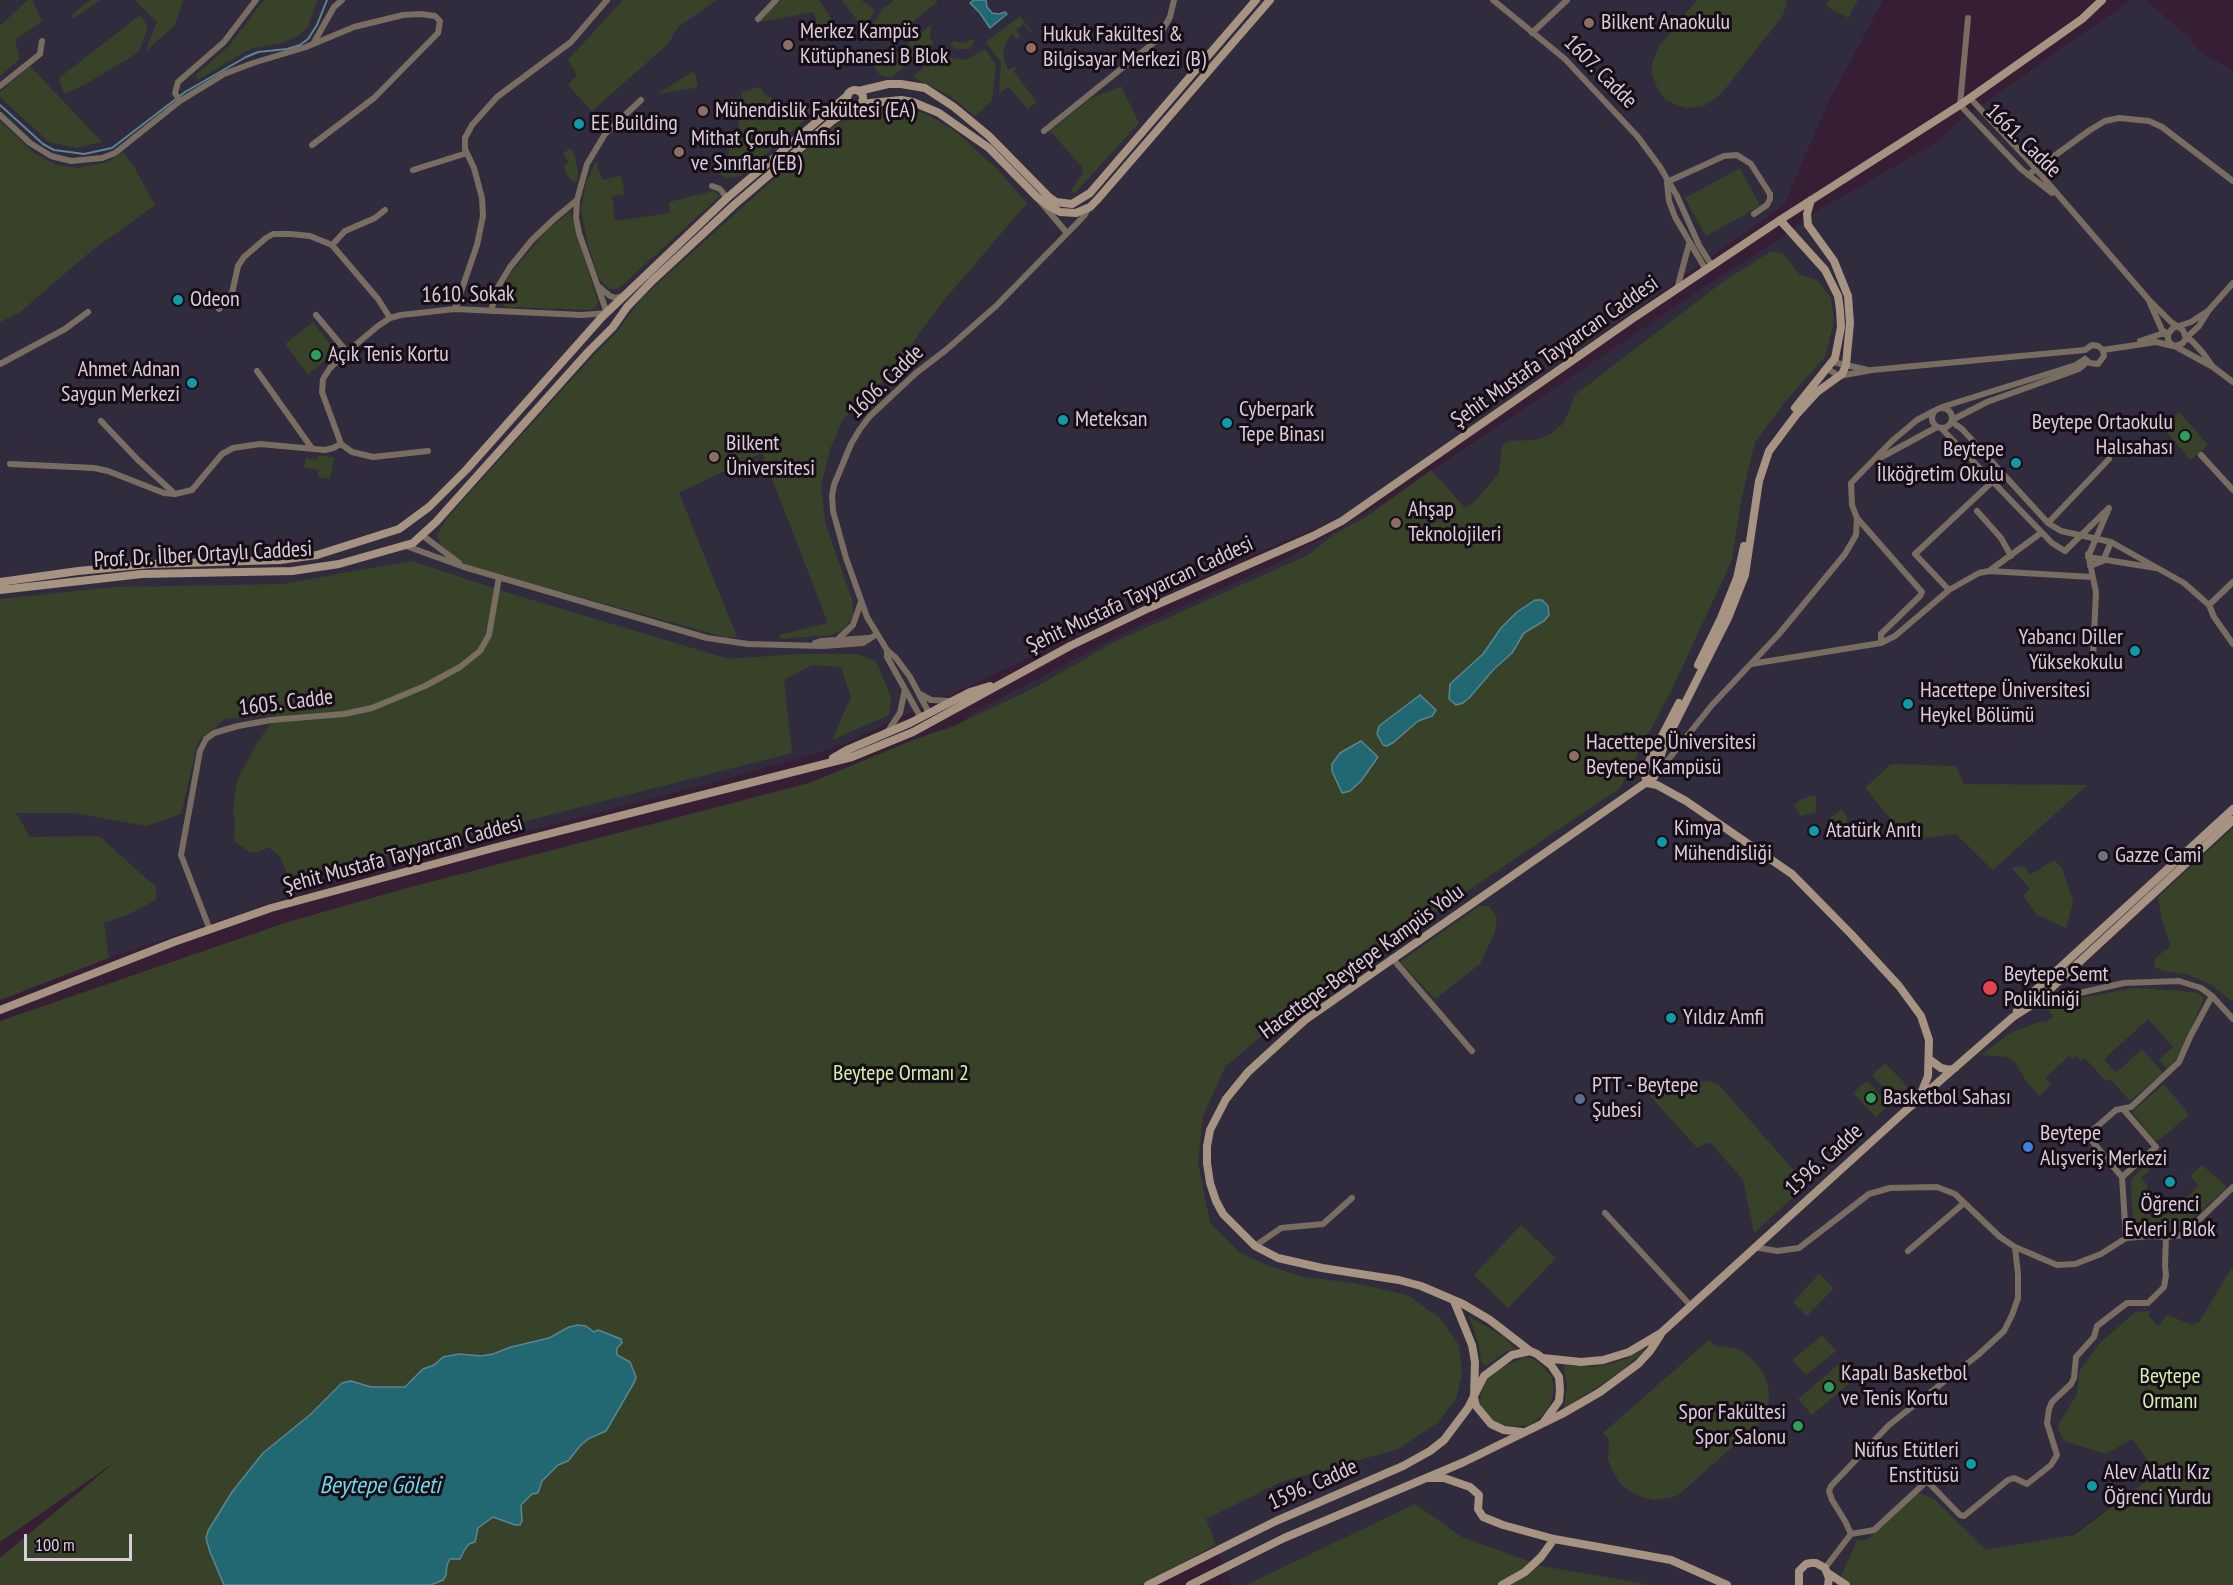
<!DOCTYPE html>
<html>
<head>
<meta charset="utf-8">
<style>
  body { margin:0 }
  #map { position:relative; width:2233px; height:1585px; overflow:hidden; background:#361f34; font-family:"PT Sans Narrow",sans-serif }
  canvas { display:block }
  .scale { position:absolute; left:24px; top:1534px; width:108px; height:27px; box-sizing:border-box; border:3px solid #dbccda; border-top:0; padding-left:8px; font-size:18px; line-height:21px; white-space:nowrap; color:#dbccda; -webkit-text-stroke:4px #170d16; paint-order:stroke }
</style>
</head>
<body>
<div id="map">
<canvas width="2233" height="1585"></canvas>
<div class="scale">100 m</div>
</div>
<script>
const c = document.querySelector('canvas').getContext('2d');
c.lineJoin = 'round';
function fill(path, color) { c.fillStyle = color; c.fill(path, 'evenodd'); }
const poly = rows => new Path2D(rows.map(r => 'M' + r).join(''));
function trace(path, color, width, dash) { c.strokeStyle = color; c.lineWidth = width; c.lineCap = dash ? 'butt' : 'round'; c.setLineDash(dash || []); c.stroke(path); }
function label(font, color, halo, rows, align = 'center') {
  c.font = font + ' "PT Sans Narrow",sans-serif'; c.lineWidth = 6; c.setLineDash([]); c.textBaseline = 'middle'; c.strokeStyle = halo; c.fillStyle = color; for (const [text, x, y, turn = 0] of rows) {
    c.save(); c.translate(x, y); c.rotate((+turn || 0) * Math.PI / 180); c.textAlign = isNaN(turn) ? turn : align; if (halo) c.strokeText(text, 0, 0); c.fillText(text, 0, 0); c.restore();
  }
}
fill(poly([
  [0,0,1883,0,1827,105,1784,205,1343,517,1246,557,846,743,818,753,718,781,330,883,109,958,0,1000],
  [2131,0,2145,0,2189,37,2198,50,2233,71,2233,1376,2158,1472,2004,1585,1232,1585,1165,1423,855,800,975,712,1118,636,1282,561,1385,502,1718,278,1790,232,1807,217,1937,142,1963,118]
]), '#312c3d');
fill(poly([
  [28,0,32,0,42,21,15,40,20,59,0,76,0,26],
  [90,0,100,0,73,19,71,15],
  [135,0,183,0,175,25,145,52,157,22],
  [264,0,317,0,308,27,298,36,282,43,250,49,198,80,196,75,229,46],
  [623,0,717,0,678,27,668,44,592,111,568,85,577,75,568,60],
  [779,0,819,0,842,36,821,41,814,12,760,22],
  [842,0,861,0,875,10,864,30],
  [894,0,935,0,937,2,890,41,876,34,867,42,865,36,882,10],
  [1697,0,1787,0,1784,13,1778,22,1721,94,1704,106,1685,108,1666,100,1659,92,1652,74,1652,63,1660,45],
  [1829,0,1858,0,1848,18,1826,6],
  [140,15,148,26,139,52,84,85,64,94,59,78],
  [1020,16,1032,32,1031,33,1023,24,1016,30,1021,37,1016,39,1013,34,1010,36,1005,45,1003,55,1008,70,1015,67,1016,69,1013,71,1037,102,1028,109,1009,87,999,94,1001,63,986,42],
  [931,25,930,38,933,43,891,78,879,74,873,64,884,63],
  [972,39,974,40,972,46,967,49,957,49,950,44,953,41,964,43],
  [985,49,996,65,992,101,975,116,949,95,912,77,942,53,949,57,966,60],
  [30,66,102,142,76,148,49,142,0,97,0,92],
  [694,71,698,84,695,88,657,94],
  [1121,86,1139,123,1076,192,1070,193,1082,174,1083,168,1050,131,1090,99],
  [760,87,764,94,791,109,804,108,817,104,819,108,740,176,726,178,719,173,726,166,729,149,741,138,738,123,745,111,741,92],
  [882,108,903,108,927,114,956,132,996,168,1027,203,940,305,889,376,859,402,842,421,830,449,821,486,825,522,853,603,853,616,845,628,832,635,780,639,779,635,828,623,762,453,679,493,737,637,724,637,699,630,466,565,443,549,437,536,447,518,591,358,616,333,643,297,817,140,840,122,860,114],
  [0,121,34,153,57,165,78,168,108,162,123,152,134,167,155,205,90,252,19,313,0,322],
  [570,148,575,155,578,175,577,181,574,183,566,174,564,167,569,162,563,154],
  [596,161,602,180,621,176,625,194,612,196,615,221,670,213,669,202,714,191,720,196,618,289,609,289,599,278,588,245,581,209,586,183],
  [1740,168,1760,206,1706,236,1685,198],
  [570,212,598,302,596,308,591,310,506,307,501,302,501,292,510,274,547,230],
  [1770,252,1782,253,1800,275,1817,280,1831,298,1834,321,1825,357,1784,403,1755,442,1741,501,1732,560,1672,689,1620,788,1454,900,1314,991,1225,1067,1203,1116,1198,1163,1210,1223,1239,1252,1269,1266,1303,1277,1354,1283,1407,1295,1439,1317,1459,1345,1462,1375,1456,1399,1437,1423,1398,1449,1281,1482,1206,1519,1216,1545,1141,1585,0,1585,0,1558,115,1462,0,1542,0,1021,285,923,407,888,809,783,918,738,954,726,1036,687,1114,642,1308,555,1335,534,1369,515,1431,470,1465,508,1475,501,1499,473,1502,446,1508,441,1535,440,1549,435,1564,423,1575,395,1724,281],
  [313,322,336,352,308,374,285,344],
  [2179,412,2208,445,2191,460,2162,427],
  [318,455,334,458,330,479,318,477,319,470,304,467,306,458,317,460],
  [412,561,509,593,729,659,796,654,857,654,876,661,891,697,889,715,832,740,851,697,841,667,812,665,784,680,792,753,291,881,280,857,269,847,259,852,249,852,234,841,235,820,233,812,237,780,257,743,277,715,225,719,198,741,181,814,146,826,73,813,16,813,30,837,99,836,156,887,156,900,127,915,104,923,109,958,0,1000,0,599,114,587,282,584],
  [1891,764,1956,766,1964,784,2087,785,1993,870,1956,834,1908,840,1865,788],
  [1811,796,1816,796,1816,812,1801,816,1794,805,1800,800],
  [1842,809,1847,817,1849,835,1833,832,1833,827,1830,818],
  [2233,828,2233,1002,2210,984,2189,975,2163,971,2154,966,2155,958,2171,946,2162,921,2158,897],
  [2054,860,2062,868,2073,902,2066,928,2037,915,2023,896,2030,889,2012,868,2024,866,2030,875],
  [1479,906,1489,906,1497,918,1495,932,1480,964,1435,999,1400,962],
  [2133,988,2182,991,2198,993,2204,998,2180,1054,2167,1069,2159,1060,2173,1047,2148,1019,2104,1059,2116,1073,2142,1049,2163,1073,2130,1101,2110,1079,2106,1081,2085,1058,2081,1061,2077,1056,2073,1059,2069,1056,2045,1078,2051,1085,2039,1096,2026,1081,2015,1062,2007,1057,1981,1055,2010,1033,2042,1021,2046,1022,2053,1017,2047,1008,2071,1000],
  [1885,1063,1908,1087,1894,1100,1872,1075],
  [1706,1081,1718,1084,1798,1175,1801,1181,1802,1189,1754,1233,1743,1180,1710,1142,1697,1148,1644,1089],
  [1867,1081,1889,1105,1876,1117,1853,1093],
  [2164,1084,2189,1115,2159,1140,2155,1140,2133,1113,2134,1110],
  [2202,1165,2227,1187,2181,1229,2168,1234,2142,1231,2137,1228,2133,1223,2131,1186,2132,1179,2143,1167,2146,1167,2150,1170,2141,1178,2148,1186,2146,1188,2161,1205,2164,1203,2171,1211,2199,1186,2190,1176],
  [1521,1225,1556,1258,1508,1308,1474,1275],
  [2233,1266,2233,1585,1837,1585,1857,1540,1867,1540,1918,1493,1934,1499,1986,1550,2074,1535,2157,1473,2132,1439,2106,1454,2064,1441,2057,1427,2077,1394,2079,1372,2099,1344,2135,1312,2152,1311,2148,1315,2158,1326,2168,1315,2192,1325,2199,1322],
  [1819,1274,1834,1288,1807,1316,1793,1302],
  [1469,1316,1505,1338,1516,1349,1507,1351,1486,1366,1481,1361,1479,1344],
  [1822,1335,1836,1351,1806,1375,1793,1360],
  [1709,1340,1715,1346,1735,1348,1747,1354,1756,1363,1764,1374,1768,1386,1769,1399,1766,1412,1762,1421,1677,1496,1655,1500,1642,1497,1630,1491,1620,1483,1613,1472,1608,1459,1609,1439,1603,1433],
  [1644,1348,1645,1350,1619,1373,1564,1408,1567,1385,1563,1365,1592,1367,1610,1364,1628,1358],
  [1525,1357,1531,1358,1539,1363,1551,1376,1554,1388,1551,1403,1543,1415,1529,1425,1512,1427,1495,1422,1482,1408,1479,1400,1486,1381,1502,1367],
  [1845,1359,1859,1375,1812,1415,1798,1399],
  [1415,1504,1462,1537,1542,1566,1652,1585,1246,1585]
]), '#384229');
const water = poly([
  [974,0,986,0,987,7,992,13,999,14,1005,12,1007,14,990,28,980,13,970,3,974,0],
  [1535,600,1542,600,1548,606,1549,615,1544,621,1524,633,1512,653,1494,669,1469,698,1463,703,1456,705,1449,699,1450,684,1483,654,1501,628,1517,612,1535,600],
  [1420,695,1436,710,1432,716,1418,721,1394,742,1387,746,1383,745,1377,734,1379,726,1420,695],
  [1361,741,1378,757,1361,781,1350,791,1342,793,1332,771,1332,764,1340,753,1361,741],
  [578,1325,586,1326,594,1332,598,1330,621,1339,622,1343,617,1348,617,1355,630,1362,636,1377,635,1381,606,1431,588,1439,580,1446,568,1461,558,1465,542,1481,538,1493,532,1494,521,1505,522,1521,520,1525,515,1525,493,1517,478,1528,475,1542,469,1544,465,1549,460,1559,450,1559,447,1565,446,1575,443,1580,431,1585,224,1585,210,1552,206,1538,208,1531,232,1492,263,1453,311,1414,342,1383,351,1381,371,1387,405,1387,423,1369,434,1365,443,1357,459,1354,481,1356,493,1354,511,1347,549,1338,569,1327,578,1325]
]);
fill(water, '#216873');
trace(water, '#598692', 1.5);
trace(poly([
  [0,105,43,144,54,150,84,154,112,148,185,92,246,57,258,52,287,49,300,45,308,39,317,25,327,0]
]), '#598692', 2);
trace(poly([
  [1493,0,1565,59,1638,137,1660,167,1677,196,1699,245,1712,266],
  [1968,18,1960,105,2021,169,2052,193],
  [758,19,776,0],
  [1532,33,1567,0],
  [313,44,334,7,342,0],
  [0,86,40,54,42,41],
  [1970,98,2029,161,2149,300,2171,322,2183,330,2186,338,2192,341,2203,353,2213,367],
  [180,101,175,93,178,82,224,42,256,0],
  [0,115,30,143,51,156,71,161,102,158,115,153,180,101,224,74,253,63,306,47,354,27,403,15,421,14,435,16,440,21,438,33,374,98,312,145],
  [1044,131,1157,40,1170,17,1174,0],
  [413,170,467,153],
  [2028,175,2090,130,2105,121,2119,118,2149,121,2162,127,2233,181],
  [1667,182,1724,156,1737,155,1751,164,1770,194,1770,199,1767,205,1754,214],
  [1667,183,1669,201,1675,217,1706,270],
  [712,186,720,189,727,198],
  [1039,200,1067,233],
  [332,245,345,231,375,218,385,210],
  [598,286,610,296,616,298,623,296],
  [1677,289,1689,244],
  [2150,303,2162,330,2168,334,2168,340,2171,344,2213,367,2233,382],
  [219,309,232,293,238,266,244,257,266,238,273,234,290,234,310,236,332,245,378,299,390,318],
  [455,309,477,245,483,216,482,198,474,168,465,149,465,138,472,125,497,97,571,42,607,0],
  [491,311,498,287,510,267,532,240,554,219,577,200],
  [316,315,347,352],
  [2168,334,2173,328,2191,322,2208,311],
  [2140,341,2161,334,2167,334],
  [2176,346,2183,343,2186,338,2199,326,2209,310,2233,283],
  [2103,350,2156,342,2173,346],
  [2085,359,2090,363,2098,364,2104,356,2103,350],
  [1833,362,1868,370],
  [0,364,65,329,88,312],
  [1828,369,1839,376,1872,370,2085,350,2092,345,2098,346,2103,350],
  [257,371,311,447],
  [1942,407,2076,365,2085,359],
  '1932 418a10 10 0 1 1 20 0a10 10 0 1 1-20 0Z',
  [1952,420,1987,402,2079,369,2087,362],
  [101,421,138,460,175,494],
  [1952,422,1962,429,2048,523,2061,531,2111,542,2184,583,2209,605,2214,617,2233,644],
  [1941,428,2052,543,2065,551,2109,508,2088,557,2156,568],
  [341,444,322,392,323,379,330,368,347,352,378,326,390,318,401,315,455,309,582,315,607,313,579,233,576,218,577,200,587,164,605,134,641,100],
  [341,444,352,452,373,457,428,451],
  [2201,455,2233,490],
  [1878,459,1937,427],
  [10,464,94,468,108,471,164,493,175,494,192,490,222,454,233,448,260,444,325,450,333,448,341,444],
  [1977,511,2001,538,2011,556],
  [1857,518,1922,592,1920,596,1881,634,1881,643],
  [2048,523,2109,459],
  [422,535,459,563],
  [406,546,464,567,707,638,748,644,823,646,863,643,877,634],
  [2088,554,2096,592,2093,657],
  [2090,566,2103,561,2111,542],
  [1989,571,2041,533],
  [1949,590,1915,554,1993,481],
  [2209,605,2233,582],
  [837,640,853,625,861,602],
  [815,643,822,641,869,638],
  [887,650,887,657,921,718],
  [1751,664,1881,643,1895,636,1949,590,1979,573,1989,571,2092,577],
  [920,694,931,700,950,701],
  [929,713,910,677,896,658,887,650,867,617,846,558,833,511,832,496,834,485,851,444,860,429,870,416,916,373,946,350,996,306,1084,216,1089,207],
  [888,731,900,713,905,689],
  [1656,775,1712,705,1779,634,1845,554,1856,535,1857,518,1852,505,1851,483,1892,441,1917,420,1934,411],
  [210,930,181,855,200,751,206,739,214,733,238,726,271,720,344,714,372,708,425,686,460,667,480,651,489,635,499,577],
  [1392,958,1472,1051],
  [2035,1003,2124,983,2179,981,2201,988,2212,996,2233,1019],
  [2122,1177,2087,1135,2116,1110,2131,1107,2179,1062,2191,1035,2212,996],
  [2122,1177,2156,1147,2123,1109],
  [2122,1177,2126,1238],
  [1605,1213,1691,1306],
  [1255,1246,1281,1228,1323,1224,1352,1198],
  [1754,1247,1777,1251,1799,1248,1869,1194,1890,1188,1937,1187,1955,1194,2000,1237,2015,1247,2057,1265,2075,1264,2101,1254,2126,1238,2151,1236,2166,1237,2183,1235,2233,1187],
  [1908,1251,1964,1203],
  [1851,1534,1845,1521,1832,1500,1829,1491,1831,1486,1889,1425,1978,1355,2004,1331,2012,1315,2018,1298,2018,1274,2015,1247],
  [1825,1568,1851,1534,1874,1530,1927,1481,1960,1515,1964,1516,2008,1480,2014,1478,2027,1484,2051,1465,2057,1455,2047,1423,2049,1409,2052,1402,2071,1384,2074,1378,2076,1357,2094,1337,2097,1326,2127,1303,2148,1303,2164,1287,2166,1275,2165,1266,2166,1237]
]), '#796d62', 6);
trace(poly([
  '847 98a8 8 0 1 1 16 0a8 8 0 1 1-16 0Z',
  [859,91,888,84,901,84,925,88,954,107,989,136,1049,197,1056,202,1072,204,1090,193,1256,0],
  [860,104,901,100,913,102,939,113,989,148,1037,197,1049,206,1060,212,1076,213,1090,207,1097,200,1270,0],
  [1780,220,1825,270,1838,296,1840,310,1841,327,1835,358,1795,408],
  [0,582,78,571,150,564,280,560,317,555,399,529,429,507,467,469,602,317,727,198,848,95],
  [0,590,142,574,292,571,339,564,413,543,436,522,589,351,613,327,627,307,652,281,734,205,832,121,855,106],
  [1698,665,1721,618,1737,578,1744,546],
  [833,758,847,750,910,723,970,692,990,686],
  [1647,783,1644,771,1679,703],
  [1647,783,1657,785,1686,801,1792,874,1851,934,1899,986,1921,1016,1929,1040,1928,1076,1920,1096],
  [0,1010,174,942,271,908,497,847,852,757,913,732,1070,646,1149,608,1313,536,1342,521,1632,319,1780,220,1960,105,2082,19,2102,0],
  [2017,1011,2029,996,2233,809],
  [1929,1059,1941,1068,1950,1070,1955,1068],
  [1454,1301,1472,1345,1475,1362,1474,1398,1476,1406,1491,1424,1504,1430,1522,1432],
  [1530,1351,1490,1320,1463,1304,1421,1286,1399,1280,1322,1268,1278,1258,1255,1246,1223,1214,1216,1201,1210,1183,1207,1163,1207,1146,1210,1130,1226,1099,1248,1072,1305,1020,1654,777,1664,745,1728,618,1745,575,1759,481,1769,451,1796,415,1817,392,1842,374,1846,365,1850,323,1848,296,1834,261,1808,225,1807,214,1811,200],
  [1543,1358,1581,1362,1603,1360,1629,1352,1661,1333,1903,1113,2013,1017,2035,1003,2233,820],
  [1429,1478,1444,1478,1470,1487,1479,1495,1478,1509,1483,1517,1503,1525,1554,1539,1671,1560,1727,1585],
  [1828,1573,1846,1585],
  [1148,1585,1276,1521,1403,1466,1430,1451,1444,1440,1468,1408,1484,1376,1512,1355,1530,1351,1537,1354,1551,1365,1559,1377,1560,1390,1559,1401,1543,1423],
  [1190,1585,1284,1538,1464,1462,1562,1414,1600,1392,1638,1364,1650,1351,1661,1334],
  [1502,1585,1525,1572,1541,1557,1554,1539],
  [1799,1585,1799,1571,1806,1564,1811,1563,1816,1563,1825,1568,1829,1578,1828,1585]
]), '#a79382', 8);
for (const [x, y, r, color] of [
  [1589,23,6,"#8d6e63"],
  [788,45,6,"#8d6e63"],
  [1031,48,6,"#8d6e63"],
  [703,111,6,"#8d6e63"],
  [579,124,6,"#0f9aa8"],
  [679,152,6,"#8d6e63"],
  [178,300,6,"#0f9aa8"],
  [316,355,6,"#2e9e5b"],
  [192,383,6,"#0f9aa8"],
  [1063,420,6,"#0f9aa8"],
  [1227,423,6,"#0f9aa8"],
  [2185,436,6,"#2e9e5b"],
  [714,457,6,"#8d6e63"],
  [2016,463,6,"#0f9aa8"],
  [1396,523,6,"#8d6e63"],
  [2135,651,6,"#0f9aa8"],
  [1908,704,6,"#0f9aa8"],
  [1574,756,6,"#8d6e63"],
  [1814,831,6,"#0f9aa8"],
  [1662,842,6,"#0f9aa8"],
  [2103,856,6,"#6b7280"],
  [1990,988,8,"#e0444e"],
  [1671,1018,6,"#0f9aa8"],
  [1871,1098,6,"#2e9e5b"],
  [1580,1099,6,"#5c6f8a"],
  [2028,1147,6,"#3f7fe0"],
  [2170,1182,6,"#0f9aa8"],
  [1829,1387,6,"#2e9e5b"],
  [1798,1426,6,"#2e9e5b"],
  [1971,1464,6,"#0f9aa8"],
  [2092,1486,6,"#0f9aa8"]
]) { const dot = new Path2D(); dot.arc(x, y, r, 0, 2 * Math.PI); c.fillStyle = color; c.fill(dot); trace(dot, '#170d16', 2); }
label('22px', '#dbccda', '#170d16', [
  ["Bilkent Anaokulu",1601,23],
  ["Merkez Kampüs",800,32],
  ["Kütüphanesi B Blok",800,57],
  ["Hukuk Fakültesi &",1043,35],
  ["Bilgisayar Merkezi (B)",1043,60],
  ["Mühendislik Fakültesi (EA)",715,111],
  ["EE Building",591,124],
  ["Mithat Çoruh Amfisi",691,139],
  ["ve Sınıflar (EB)",691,164],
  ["Odeon",190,300],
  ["Açık Tenis Kortu",328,355],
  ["Ahmet Adnan",180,370,"right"],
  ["Saygun Merkezi",180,395,"right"],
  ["Cyberpark",1239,410],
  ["Tepe Binası",1239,435],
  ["Meteksan",1075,420],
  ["Beytepe Ortaokulu",2173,423,"right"],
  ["Halısahası",2173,448,"right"],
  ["Bilkent",726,444],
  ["Üniversitesi",726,469],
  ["Beytepe",2004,450,"right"],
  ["İlköğretim Okulu",2004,475,"right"],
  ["Ahşap",1408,510],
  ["Teknolojileri",1408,535],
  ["Yabancı Diller",2123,638,"right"],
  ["Yüksekokulu",2123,663,"right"],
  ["Hacettepe Üniversitesi",1920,691],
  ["Heykel Bölümü",1920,716],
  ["Hacettepe Üniversitesi",1586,743],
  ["Beytepe Kampüsü",1586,768],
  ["Kimya",1674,829],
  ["Mühendisliği",1674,854],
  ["Atatürk Anıtı",1826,831],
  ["Gazze Cami",2115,856],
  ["Beytepe Semt",2004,975],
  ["Polikliniği",2004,1000],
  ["Yıldız Amfi",1683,1018],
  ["PTT - Beytepe",1592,1086],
  ["Şubesi",1592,1111],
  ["Basketbol Sahası",1883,1098],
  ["Beytepe",2040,1134],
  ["Alışveriş Merkezi",2040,1159],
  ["Öğrenci",2170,1205,"center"],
  ["Evleri J Blok",2170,1230,"center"],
  ["Kapalı Basketbol",1841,1374],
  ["ve Tenis Kortu",1841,1399],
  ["Spor Fakültesi",1786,1413,"right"],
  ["Spor Salonu",1786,1438,"right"],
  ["Nüfus Etütleri",1959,1451,"right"],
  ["Enstitüsü",1959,1476,"right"],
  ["Alev Alatlı Kız",2104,1473],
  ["Öğrenci Yurdu",2104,1498]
], 'left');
label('22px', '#dbccda', '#170d16', [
  ["1607. Cadde",1600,72,45],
  ["1661. Cadde",2023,141,44],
  ["1610. Sokak",468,295,-1],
  ["Şehit Mustafa Tayyarcan Caddesi",1555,352,-35],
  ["1606. Cadde",886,382,-44],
  ["Prof. Dr. İlber Ortaylı Caddesi",203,555,-3],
  ["Şehit Mustafa Tayyarcan Caddesi",1140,595,-25],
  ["1605. Cadde",286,703,-7],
  ["Şehit Mustafa Tayyarcan Caddesi",403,855,-15],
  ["Hacettepe-Beytepe Kampüs Yolu",1362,962,-36],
  ["1596. Cadde",1824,1160,-42],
  ["1596. Cadde",1313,1485,-24]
]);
label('22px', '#d2f1a9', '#170d16', [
  ["Beytepe Ormanı 2",901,1074],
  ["Beytepe",2170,1377],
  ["Ormanı",2170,1402]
]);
label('italic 24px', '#6ed8e9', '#170d16', [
  ["Beytepe Göleti",380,1486]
]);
</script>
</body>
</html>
